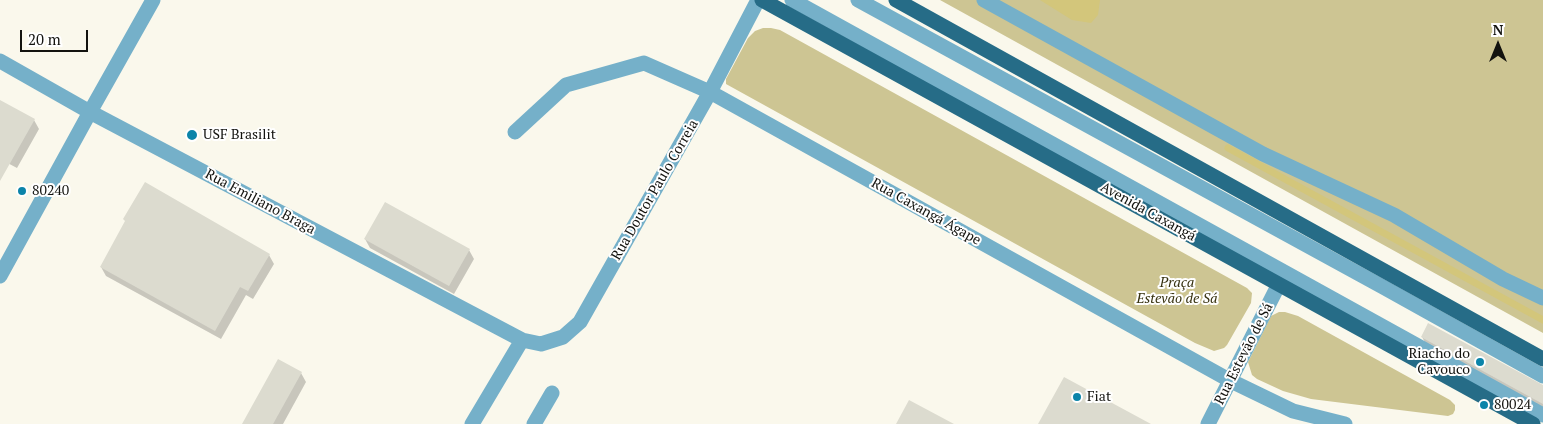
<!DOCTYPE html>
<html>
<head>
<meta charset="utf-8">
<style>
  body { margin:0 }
  #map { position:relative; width:1543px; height:424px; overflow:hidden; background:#faf8ec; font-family:"PT Serif",serif }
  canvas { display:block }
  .north { position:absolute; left:1473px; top:20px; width:50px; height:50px; -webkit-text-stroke:4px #fff; paint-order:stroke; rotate:0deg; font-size:14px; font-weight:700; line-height:20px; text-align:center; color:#13130f }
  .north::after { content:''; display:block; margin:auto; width:18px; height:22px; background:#13130f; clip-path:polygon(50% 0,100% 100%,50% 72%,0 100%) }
  .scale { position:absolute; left:20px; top:30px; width:68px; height:22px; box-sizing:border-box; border:2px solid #13130f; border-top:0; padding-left:6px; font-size:15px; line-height:18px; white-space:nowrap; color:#13130f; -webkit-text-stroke:4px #fff; paint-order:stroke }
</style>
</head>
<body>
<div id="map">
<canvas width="1543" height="424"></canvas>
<div class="north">N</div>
<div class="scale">20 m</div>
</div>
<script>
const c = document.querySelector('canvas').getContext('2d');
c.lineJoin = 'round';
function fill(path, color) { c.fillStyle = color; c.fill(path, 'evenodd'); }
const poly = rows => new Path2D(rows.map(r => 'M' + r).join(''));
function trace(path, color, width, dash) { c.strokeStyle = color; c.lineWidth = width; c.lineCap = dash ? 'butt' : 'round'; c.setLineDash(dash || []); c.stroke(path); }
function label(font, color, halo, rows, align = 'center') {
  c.font = font + ' "PT Serif",serif'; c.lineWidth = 4; c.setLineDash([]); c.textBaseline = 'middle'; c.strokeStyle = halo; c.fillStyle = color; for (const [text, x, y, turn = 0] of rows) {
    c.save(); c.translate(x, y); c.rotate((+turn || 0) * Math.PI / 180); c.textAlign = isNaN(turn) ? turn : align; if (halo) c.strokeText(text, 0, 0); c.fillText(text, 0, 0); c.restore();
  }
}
fill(poly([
  [940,0,1543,0,1543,333],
  [763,28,771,28,780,30,1247,288,1252,293,1251,303,1227,345,1224,348,1214,351,1195,343,726,84,726,79,748,38,755,31],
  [1279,312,1285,312,1298,316,1450,400,1455,405,1455,410,1453,414,1448,416,1311,399,1283,391,1257,379,1252,375,1248,362,1271,316]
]), '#cdc593');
fill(poly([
  [1040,0,1100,0,1098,15,1091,23,1072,20]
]), '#d3c67b');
fill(poly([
  [0,101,34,120,39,129,17,168,0,159],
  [365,239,469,250,474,259,454,294,370,248],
  [269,255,274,264,253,299,246,295,221,339,106,276,101,267],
  [1422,337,1543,386,1543,410,1427,346],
  [301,373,306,382,283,424,244,424]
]), '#0003');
trace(poly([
  [1228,148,1543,320]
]), '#d3c67b', 7);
fill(poly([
  [0,100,35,119,0,181],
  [145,182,270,254,248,291,240,287,215,331,100,267,125,221,123,219],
  [385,202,470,249,449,286,364,239],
  [1428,323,1543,385,1543,404,1421,337],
  [278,359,302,372,273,424,242,424],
  [1064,377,1151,424,1038,424],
  [909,400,954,424,896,424]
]), '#dcdbcf');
trace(poly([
  [792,0,1543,415],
  [858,0,1383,287,1543,376],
  [984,0,1263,154,1394,215,1503,279,1543,298],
  [0,61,90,112,522,340,541,344,563,337,580,322,710,92,758,0],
  [515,132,566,85,644,63,710,92,1231,381,1293,411,1345,424],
  [0,276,90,112,153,0],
  [472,424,522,340],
  [534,424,552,393],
  [1208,424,1279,284]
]), '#75b0c9', 15);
trace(poly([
  [762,0,1533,424],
  [896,0,1543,359]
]), '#266c87', 15);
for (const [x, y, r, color] of [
  [192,135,6,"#0b84a9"],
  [22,191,5,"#0b84a9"],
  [1480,362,5,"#0b84a9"],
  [1077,397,5,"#0b84a9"],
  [1484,405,5,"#0b84a9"]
]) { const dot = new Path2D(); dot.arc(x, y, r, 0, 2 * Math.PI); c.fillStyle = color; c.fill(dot); trace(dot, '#fff', 2); }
label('14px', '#13130f', '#fff', [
  ["USF Brasilit",203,135],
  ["80240",32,191],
  ["Riacho do",1470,354,"right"],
  ["Cavouco",1470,370,"right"],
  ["Fiat",1087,397],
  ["80024",1494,405]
], 'left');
label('14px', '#13130f', '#fff', [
  ["Rua Doutor Paulo Correia",655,190,-60],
  ["Rua Emiliano Braga",260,202,28],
  ["Rua Caxangá Ágape",926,212,29],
  ["Avenida Caxangá",1148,212,29],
  ["Rua Estevão de Sá",1244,354,-63]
]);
label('italic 14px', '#36310f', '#fff', [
  ["Praça",1177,283],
  ["Estevão de Sá",1177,299]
]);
</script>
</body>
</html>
